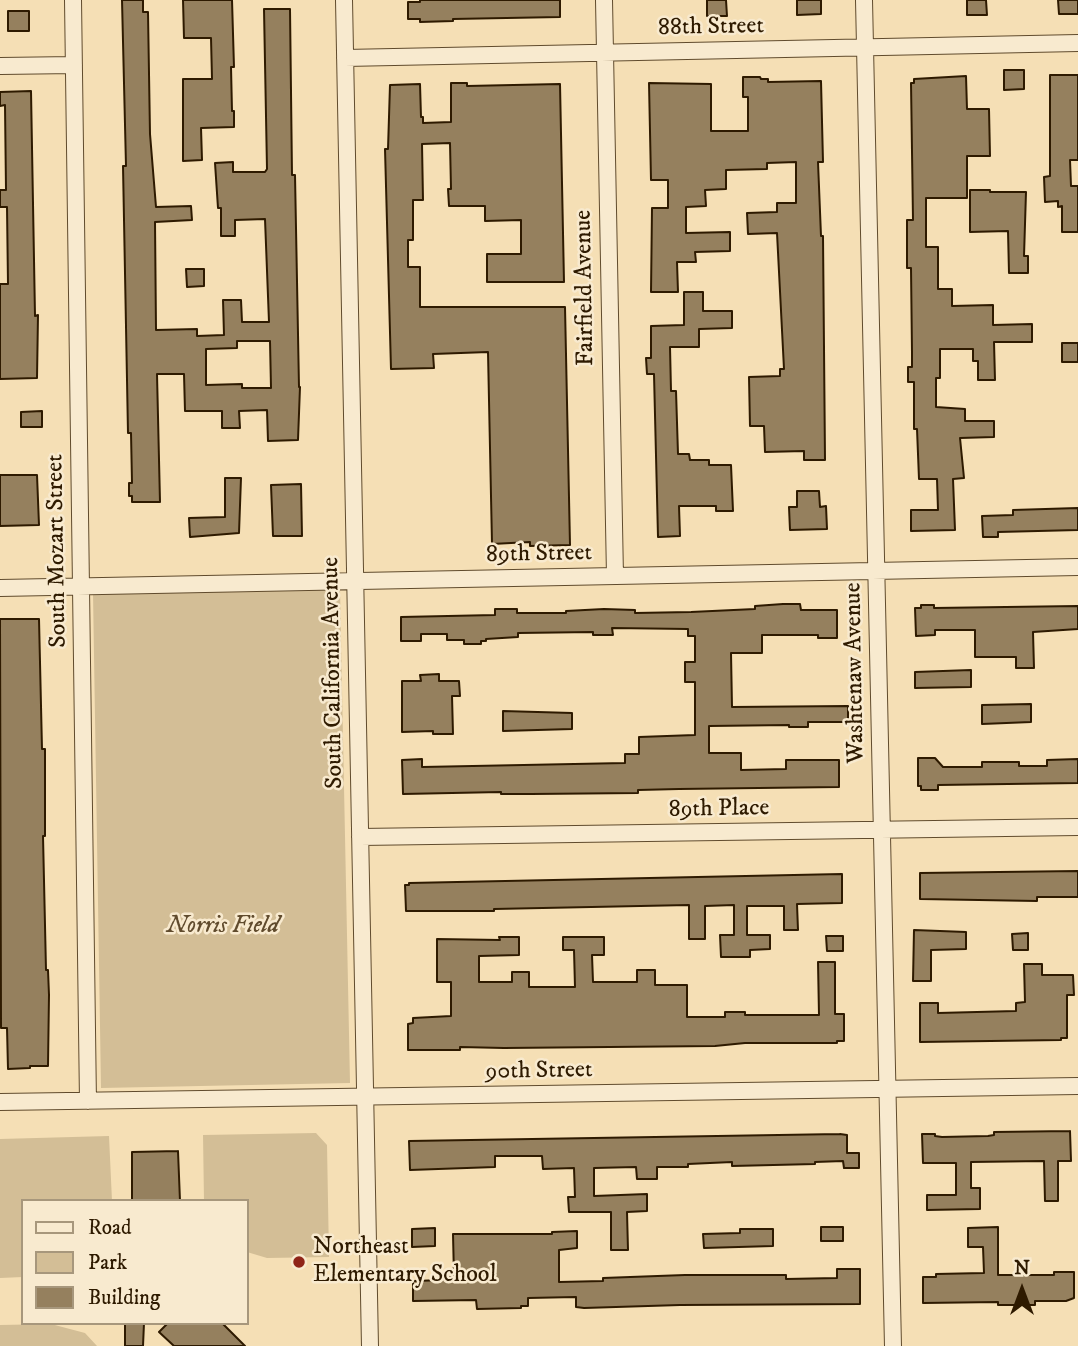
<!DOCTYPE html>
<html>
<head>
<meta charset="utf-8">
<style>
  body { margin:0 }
  #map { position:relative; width:1078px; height:1346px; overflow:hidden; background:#f5dfb5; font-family:"IM FELL DW Pica",serif }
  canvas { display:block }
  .legend { position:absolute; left:21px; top:1199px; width:228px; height:126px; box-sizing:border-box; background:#f8eacf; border:2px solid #a7977c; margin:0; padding:9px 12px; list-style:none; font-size:21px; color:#2e1a00 }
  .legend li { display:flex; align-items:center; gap:14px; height:35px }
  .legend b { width:35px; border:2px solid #a7977c }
  .north { position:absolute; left:987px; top:1255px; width:70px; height:70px; -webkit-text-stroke:5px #f8eacf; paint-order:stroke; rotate:0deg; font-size:19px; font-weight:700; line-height:28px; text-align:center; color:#2e1a00 }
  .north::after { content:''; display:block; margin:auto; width:24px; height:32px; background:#2e1a00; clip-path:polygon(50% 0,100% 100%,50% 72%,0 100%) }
</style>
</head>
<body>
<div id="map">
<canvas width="1078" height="1346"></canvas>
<ul class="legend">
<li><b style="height:9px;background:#f8eacf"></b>Road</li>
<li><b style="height:19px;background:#d3be96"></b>Park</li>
<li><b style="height:19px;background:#95805e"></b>Building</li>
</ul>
<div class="north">N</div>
</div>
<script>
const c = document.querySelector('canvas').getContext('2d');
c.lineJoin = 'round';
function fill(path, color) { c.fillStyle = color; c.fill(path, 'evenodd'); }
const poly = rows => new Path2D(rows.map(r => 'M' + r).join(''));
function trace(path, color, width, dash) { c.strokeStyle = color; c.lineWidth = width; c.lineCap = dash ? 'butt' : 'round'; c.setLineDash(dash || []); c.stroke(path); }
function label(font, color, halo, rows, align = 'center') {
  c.font = font + ' "IM FELL DW Pica",serif'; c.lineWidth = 5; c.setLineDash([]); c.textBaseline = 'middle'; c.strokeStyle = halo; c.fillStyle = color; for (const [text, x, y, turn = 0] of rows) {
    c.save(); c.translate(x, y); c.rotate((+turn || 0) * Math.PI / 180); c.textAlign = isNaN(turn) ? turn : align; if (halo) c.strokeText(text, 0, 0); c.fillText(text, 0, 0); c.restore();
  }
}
fill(poly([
  [340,589,350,1083,101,1088,93,593],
  [316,1133,327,1145,329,1257,267,1258,247,1252,247,1201,204,1201,203,1135],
  [109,1136,112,1201,23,1201,23,1277,0,1278,0,1139],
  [51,1324,85,1333,97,1346,0,1346,0,1325]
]), '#d3be96');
const building = poly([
  [122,0,143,0,143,12,148,12,150,134,156,207,191,206,192,220,155,222,156,330,197,329,197,336,224,335,223,300,241,300,242,322,269,322,265,219,235,220,235,236,221,236,221,208,218,208,215,163,233,162,233,172,265,172,267,169,264,9,290,9,292,175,295,175,299,387,300,387,298,440,268,441,267,410,239,411,240,428,222,428,222,411,185,411,184,374,157,374,160,502,132,502,132,496,129,496,129,483,132,483,131,433,128,433,123,166,126,166,122,0],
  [237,341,270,341,271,388,242,388,242,384,206,385,206,349,237,348,237,341],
  [183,0,232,0,234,67,231,67,232,111,234,111,234,127,201,128,202,160,183,161,183,79,212,79,211,38,184,38,183,0],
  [420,0,560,0,560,17,453,19,453,21,420,22,420,19,408,19,408,2,420,2,420,0],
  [707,0,726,0,727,16,707,16,707,0],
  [797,0,821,0,821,14,797,15,797,0],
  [967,0,986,0,987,15,967,15,967,0],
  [1058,0,1078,0,1078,14,1059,14,1058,0],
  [8,11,29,11,29,31,8,31,8,11],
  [1004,70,1024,70,1024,89,1004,90,1004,70],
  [1050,75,1078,75,1078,160,1070,160,1071,186,1078,186,1078,232,1062,232,1062,206,1058,207,1058,201,1045,202,1044,177,1050,176,1050,75],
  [966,76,967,109,989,109,990,156,967,156,967,198,926,198,926,247,938,247,938,289,952,289,952,306,993,305,993,325,1032,324,1032,342,994,342,995,380,978,380,978,361,973,361,973,349,940,349,940,378,936,378,936,407,965,409,965,421,994,421,994,437,960,438,964,478,953,479,955,530,911,531,911,510,938,510,937,479,919,479,917,429,914,429,914,382,908,382,908,367,912,367,912,353,911,268,907,268,907,220,913,220,911,83,914,83,914,79,966,76],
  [743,77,760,77,761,79,768,79,768,82,821,81,823,162,818,162,821,236,823,236,825,460,804,460,804,451,765,452,764,426,750,426,749,377,780,376,780,369,784,369,777,233,748,234,747,213,777,212,777,203,796,203,796,162,767,163,767,169,726,170,726,189,705,190,706,206,686,207,686,233,730,232,730,251,695,252,696,262,677,262,678,292,651,292,652,208,668,208,668,180,651,180,649,83,711,84,711,131,748,131,748,97,743,97,743,77],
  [451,83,467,83,467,86,560,84,564,282,487,282,487,254,521,254,521,220,485,221,485,206,449,206,448,189,451,189,450,143,422,144,423,200,413,200,413,240,408,240,408,267,420,267,420,307,565,307,570,545,530,546,530,542,492,544,488,352,433,354,434,368,391,369,385,149,388,149,390,85,420,84,421,117,423,117,423,123,451,122,451,83],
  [31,91,35,316,38,315,37,378,0,379,0,284,8,284,7,207,0,207,0,190,6,190,5,105,0,106,0,92,31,91],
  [970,190,990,190,990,192,1026,192,1024,256,1028,256,1028,273,1009,273,1008,231,970,232,970,190],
  [186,269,204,269,204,286,187,287,186,269],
  [684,292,703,292,703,311,732,311,732,328,699,329,699,347,670,347,671,391,676,391,678,454,689,454,690,460,709,460,709,465,731,465,733,511,716,511,716,506,679,506,680,536,658,537,654,374,647,374,646,358,651,358,651,326,684,325,684,292],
  [1062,343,1078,343,1078,362,1062,362,1062,343],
  [42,411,42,427,21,427,21,412,42,411],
  [0,475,37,475,39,525,0,526,0,475],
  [225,478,241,478,239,533,190,537,189,518,225,517,225,478],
  [301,484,302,536,273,536,271,485,301,484],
  [797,491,819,491,820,507,826,506,827,529,790,530,789,507,797,507,797,491],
  [1078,508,1078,530,998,532,998,537,983,537,982,516,1013,515,1013,510,1078,508],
  [783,604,800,604,801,610,837,610,837,638,818,638,818,635,762,635,762,653,731,653,732,707,848,706,848,722,808,722,808,727,789,727,789,725,709,726,709,753,741,753,741,770,786,769,786,760,839,760,839,787,679,789,638,790,638,793,531,794,501,794,501,792,403,794,402,760,422,759,422,767,625,763,625,754,639,754,639,737,695,735,695,682,685,682,685,662,695,662,695,636,688,636,688,629,612,628,613,635,593,635,593,632,518,633,518,637,486,639,486,641,481,641,481,644,464,644,464,640,447,640,447,634,421,634,421,641,401,641,401,617,495,615,495,609,517,609,517,613,566,613,566,611,604,609,635,610,635,613,691,612,755,609,755,606,783,604],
  [921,605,934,605,934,608,1078,606,1078,629,1033,632,1034,668,1016,668,1016,657,975,657,975,630,935,630,935,635,916,636,915,608,921,608,921,605],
  [0,619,39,619,42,749,45,749,45,836,43,836,46,970,48,970,49,995,48,1066,30,1066,30,1068,8,1069,7,1028,1,1028,0,619],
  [971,670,971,687,915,688,915,672,971,670],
  [439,674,439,681,459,681,460,696,452,696,453,734,433,734,433,731,402,732,402,681,421,681,420,675,439,674],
  [1031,704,1031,722,982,724,982,705,1031,704],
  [503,711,572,713,572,729,503,731,503,711],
  [918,758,935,758,943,767,982,767,982,762,1019,762,1019,766,1047,766,1047,760,1078,759,1078,783,938,785,938,790,921,790,921,786,918,786,918,758],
  [1078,871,1078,897,1037,897,1037,901,920,899,920,873,1078,871],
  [842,874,842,903,797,904,798,930,784,930,784,906,747,906,747,935,770,935,770,949,750,950,750,957,721,957,720,935,734,935,734,905,705,906,705,939,689,939,689,905,494,909,494,911,406,911,405,885,409,885,409,883,842,874],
  [914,930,966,932,966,949,931,950,931,981,913,981,914,930],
  [1028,933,1028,950,1013,950,1012,934,1028,933],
  [826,936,843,936,843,951,827,951,826,936],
  [499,937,519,937,519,955,479,956,479,982,512,982,512,972,529,972,529,987,575,987,574,950,563,950,563,937,604,937,604,955,592,955,593,982,637,982,637,970,655,970,655,985,687,985,687,1017,725,1017,725,1012,745,1012,745,1015,819,1015,818,962,835,962,835,1014,844,1014,844,1041,837,1041,837,1043,745,1043,715,1046,504,1048,460,1047,460,1050,408,1050,408,1024,413,1023,413,1018,451,1016,451,982,437,982,437,939,500,940,499,937],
  [1024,964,1042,964,1042,975,1073,975,1074,995,1067,995,1067,1038,1061,1038,1061,1040,920,1042,920,1003,938,1003,938,1013,1016,1011,1016,1003,1025,1002,1024,964],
  [1070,1131,1071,1161,1058,1161,1058,1201,1045,1201,1044,1161,971,1162,971,1188,980,1188,980,1209,927,1210,927,1195,956,1195,956,1163,923,1163,922,1134,935,1134,935,1136,942,1137,988,1136,994,1135,994,1132,1070,1131],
  [840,1134,847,1135,847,1153,859,1153,859,1168,844,1168,843,1161,815,1162,815,1164,732,1166,732,1162,688,1164,688,1167,657,1167,657,1179,637,1179,636,1167,594,1168,594,1196,647,1194,647,1211,627,1212,628,1250,611,1250,611,1212,569,1212,568,1197,575,1197,574,1168,543,1169,542,1156,495,1156,495,1167,410,1170,409,1141,840,1134],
  [178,1151,180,1201,132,1201,132,1152,178,1151],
  [821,1227,843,1227,843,1241,821,1241,821,1227],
  [998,1227,998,1275,1054,1275,1054,1272,1074,1272,1074,1298,1066,1301,1035,1301,1035,1305,998,1305,998,1302,923,1303,923,1277,936,1277,936,1274,984,1273,983,1247,968,1247,968,1228,998,1227],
  [435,1228,435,1246,412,1247,412,1229,435,1228],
  [740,1229,773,1229,773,1246,704,1248,703,1234,740,1233,740,1229],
  [577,1231,577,1248,559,1250,559,1282,603,1281,603,1278,685,1275,786,1275,786,1279,837,1278,837,1269,860,1269,860,1304,680,1305,584,1308,576,1307,576,1297,528,1298,528,1306,521,1306,521,1308,477,1309,476,1300,413,1301,413,1281,445,1280,445,1277,454,1277,453,1234,552,1234,552,1232,577,1231],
  [125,1323,144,1323,143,1346,125,1346,125,1323],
  [168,1323,222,1323,245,1346,174,1346,159,1332,168,1323]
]);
fill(building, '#95805e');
trace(building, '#2e1a00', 2);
const minor = poly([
  [73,0,88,1101],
  [344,0,370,1346],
  [604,0,615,576],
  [864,0,893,1346],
  [345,58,1078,43],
  [0,66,74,65],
  [0,588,1078,567],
  [360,837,1078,827],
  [0,1102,1078,1086]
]);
trace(minor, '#604b2d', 18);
trace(minor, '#f8eacf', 16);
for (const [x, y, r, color] of [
  [299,1262,7,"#8f2418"]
]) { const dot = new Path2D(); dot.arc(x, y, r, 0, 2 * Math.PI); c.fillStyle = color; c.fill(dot); trace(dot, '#f8eacf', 2.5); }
label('24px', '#2e1a00', '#f8eacf', [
  ["88th Street",711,28,-1],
  ["Fairfield Avenue",586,288,-91],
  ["South Mozart Street",58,551,-91],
  ["89th Street",539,555,-1],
  ["South California Avenue",334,673,-91],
  ["Washtenaw Avenue",856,673,-91],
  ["89th Place",719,810,-1],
  ["90th Street",539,1072,-1]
]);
label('italic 24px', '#604b2d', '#f8eacf', [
  ["Norris Field",223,927]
]);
label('24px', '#2e1a00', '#f8eacf', [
  ["Northeast",313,1248],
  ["Elementary School",313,1276]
], 'left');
</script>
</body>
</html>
